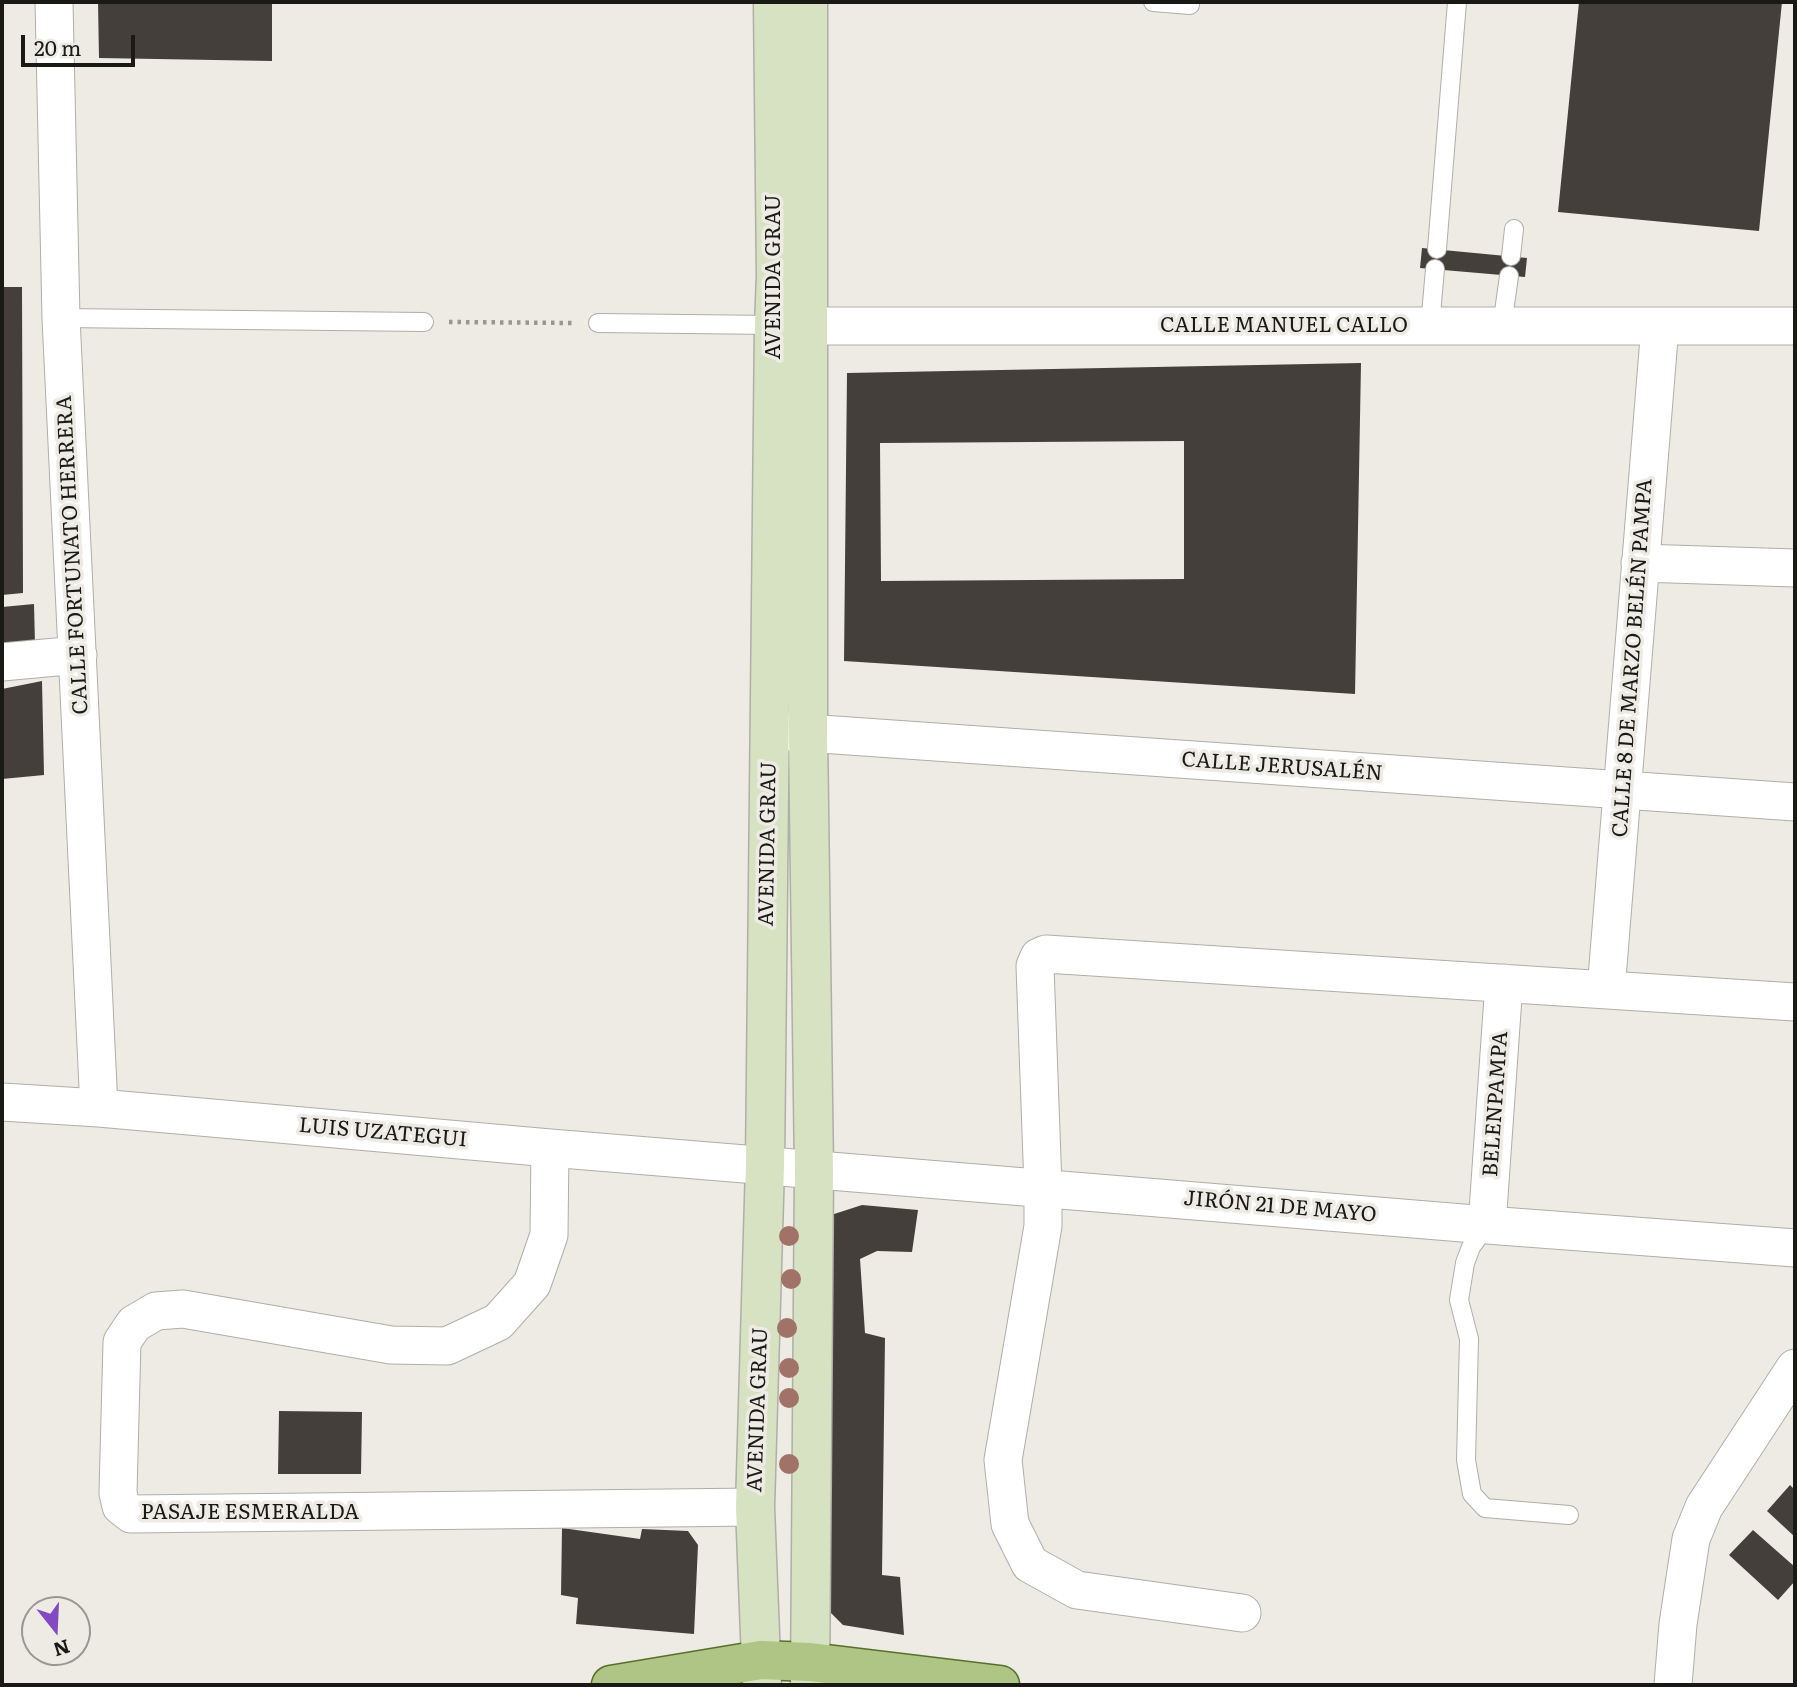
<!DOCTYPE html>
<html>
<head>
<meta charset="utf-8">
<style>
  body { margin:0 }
  #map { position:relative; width:1797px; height:1687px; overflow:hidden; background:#edebe4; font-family:Literata,serif }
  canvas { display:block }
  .frame { position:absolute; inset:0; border:4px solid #191916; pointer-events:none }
  .north { position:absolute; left:21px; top:1596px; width:70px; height:70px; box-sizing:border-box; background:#edebe4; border:2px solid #989792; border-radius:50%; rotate:162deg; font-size:19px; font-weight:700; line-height:28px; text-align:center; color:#191916 }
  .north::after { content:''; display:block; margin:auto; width:24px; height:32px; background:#814ac1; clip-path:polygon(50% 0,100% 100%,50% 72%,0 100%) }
  .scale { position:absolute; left:21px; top:35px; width:114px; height:32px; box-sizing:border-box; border:4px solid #191916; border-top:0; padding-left:9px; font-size:21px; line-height:24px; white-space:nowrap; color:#191916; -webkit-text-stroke:5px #edebe4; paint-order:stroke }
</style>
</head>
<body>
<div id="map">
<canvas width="1797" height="1687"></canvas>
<div class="frame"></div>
<div class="north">N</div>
<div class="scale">20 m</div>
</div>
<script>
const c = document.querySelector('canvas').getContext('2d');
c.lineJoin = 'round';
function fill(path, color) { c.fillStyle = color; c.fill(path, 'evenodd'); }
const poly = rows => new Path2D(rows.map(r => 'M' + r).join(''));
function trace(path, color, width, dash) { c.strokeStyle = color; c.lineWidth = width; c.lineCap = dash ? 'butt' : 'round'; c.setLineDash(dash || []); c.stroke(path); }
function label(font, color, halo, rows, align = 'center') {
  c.font = font + ' Literata,serif'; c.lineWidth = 7; c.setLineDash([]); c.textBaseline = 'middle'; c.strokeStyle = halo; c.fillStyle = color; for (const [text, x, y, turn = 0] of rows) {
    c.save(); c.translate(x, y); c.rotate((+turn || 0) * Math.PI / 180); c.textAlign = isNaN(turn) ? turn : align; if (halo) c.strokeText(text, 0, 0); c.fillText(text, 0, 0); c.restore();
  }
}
fill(poly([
  [98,2,272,2,272,61,99,58],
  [1579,2,1782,2,1759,231,1558,212],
  [1422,248,1527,258,1525,277,1420,268],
  [2,287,22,287,23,593,2,595],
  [1361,363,1355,694,844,661,847,373],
  [1184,441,1184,579,881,581,880,443],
  [34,604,35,644,2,648,2,607],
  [42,681,44,775,2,779,2,689],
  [862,1205,918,1210,912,1252,877,1251,860,1259,865,1333,885,1338,882,1575,900,1577,904,1635,843,1625,828,1610,828,1216],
  [279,1411,362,1412,361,1474,278,1474],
  [1790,1485,1795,1490,1795,1537,1767,1511],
  [562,1528,640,1539,642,1529,688,1531,698,1545,694,1634,576,1624,578,1598,561,1595],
  [1753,1530,1795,1567,1795,1581,1778,1600,1729,1555]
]), '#443f3a');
const service = poly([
  [1153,2,1190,5],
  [1437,249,1457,2],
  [1511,256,1514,229],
  [61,318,424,322],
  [598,323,774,325],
  [1430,326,1435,269],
  [1502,326,1509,276],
  [1487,1225,1471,1247,1465,1263,1459,1300,1469,1339,1466,1460,1472,1494,1485,1508,1569,1515]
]);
const minor = poly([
  [54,2,61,318,99,1108],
  [778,326,1795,326],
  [1640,563,1795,568],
  [2,662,78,655],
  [778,731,1795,802],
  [1606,990,1660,326],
  [2,1102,99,1108,550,1148,1487,1225,1795,1248],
  [550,1148,549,1235,532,1284,498,1322,447,1346,391,1345,183,1309,156,1311,134,1324,122,1342,118,1493,121,1506,131,1514,755,1507],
  [1487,1225,1504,983],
  [1242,1613,1077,1590,1030,1564,1010,1524,1003,1460,1043,1226,1043,1187,1035,966,1039,957,1046,954,1795,1002],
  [1673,1685,1678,1624,1691,1539,1704,1507,1795,1368]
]);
const secondary = poly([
  [808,2,808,733,814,1170,810,1685],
  [762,1685,755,1507,765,1165,774,325,776,276,773,2]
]);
const primary = poly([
  [611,1685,761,1660,810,1662,1000,1685]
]);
trace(service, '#afaea7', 20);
trace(minor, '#afaea7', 39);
trace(secondary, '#afaea7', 41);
trace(primary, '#577029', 41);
trace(poly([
  [449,322,573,323]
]), '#989791', 4.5, [3.5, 5]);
trace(service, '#fff', 18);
trace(minor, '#fff', 37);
trace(secondary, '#d7e2c2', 38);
trace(primary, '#afc585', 38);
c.fillStyle = '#a17267';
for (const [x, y] of [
  [789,1236],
  [791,1279],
  [787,1328],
  [789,1368],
  [789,1398],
  [789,1464]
]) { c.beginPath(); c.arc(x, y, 10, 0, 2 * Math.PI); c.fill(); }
label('21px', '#191916', '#edebe4', [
  ["AVENIDA GRAU",774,277,-90],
  ["CALLE MANUEL CALLO",1284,326],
  ["CALLE FORTUNATO HERRERA",73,555,-93],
  ["CALLE 8 DE MARZO BELÉN PAMPA",1633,658,-86],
  ["CALLE JERUSALÉN",1282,767,4],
  ["AVENIDA GRAU",768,844,-89],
  ["BELENPAMPA",1496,1104,-86],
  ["LUIS UZATEGUI",383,1133,5],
  ["JIRÓN 21 DE MAYO",1280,1207,5],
  ["AVENIDA GRAU",758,1410,-88],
  ["PASAJE ESMERALDA",250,1513]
]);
</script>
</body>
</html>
